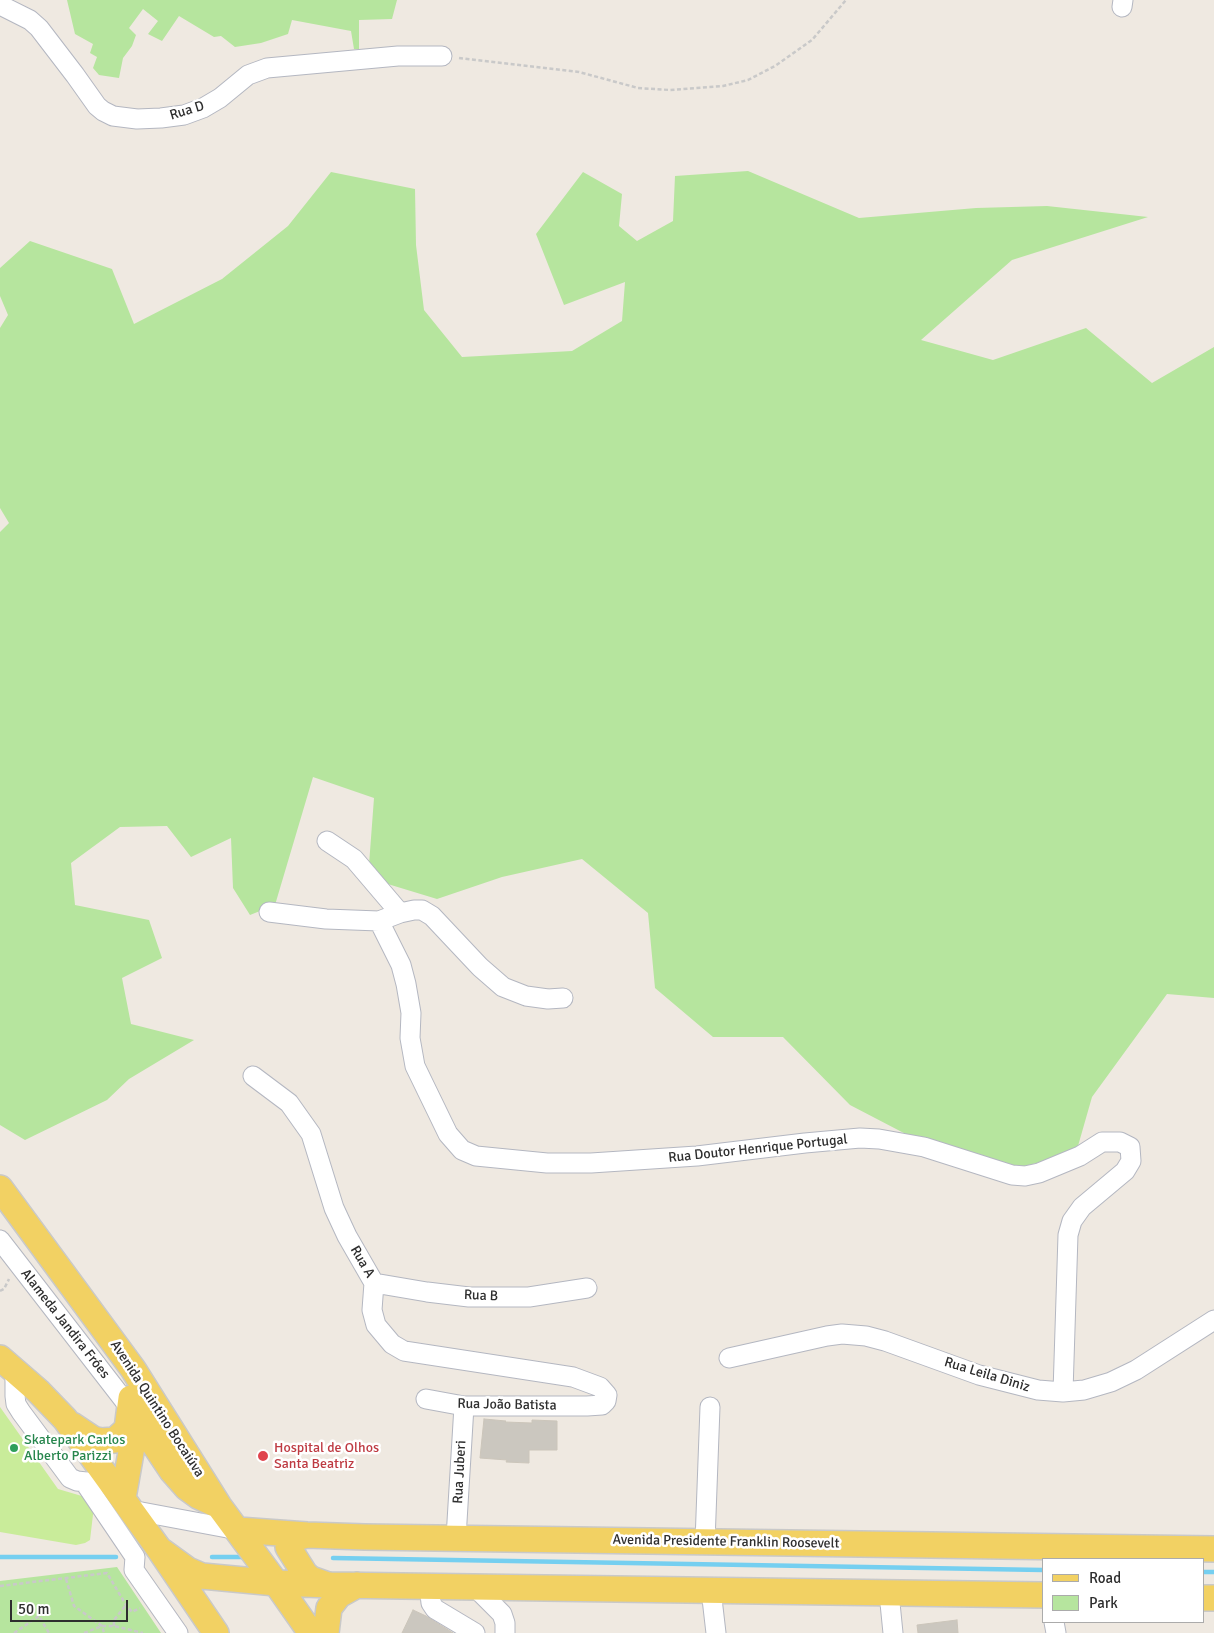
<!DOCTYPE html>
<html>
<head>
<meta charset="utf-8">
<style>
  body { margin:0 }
  #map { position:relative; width:1214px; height:1633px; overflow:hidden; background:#efe9e1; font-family:Signika,sans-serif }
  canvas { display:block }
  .legend { position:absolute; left:1042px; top:1558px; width:162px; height:65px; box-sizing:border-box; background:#fff; border:1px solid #ababab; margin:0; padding:6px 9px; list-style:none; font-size:15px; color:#2e2e2e }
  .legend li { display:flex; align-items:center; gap:10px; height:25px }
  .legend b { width:25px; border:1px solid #ababab }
  .scale { position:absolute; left:10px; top:1600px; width:118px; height:22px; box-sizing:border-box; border:2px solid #2e2e2e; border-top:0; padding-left:6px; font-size:15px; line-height:18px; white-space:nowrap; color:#2e2e2e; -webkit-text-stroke:4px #fff; paint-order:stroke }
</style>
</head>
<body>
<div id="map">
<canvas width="1214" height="1633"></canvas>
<ul class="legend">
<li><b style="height:6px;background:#f2d163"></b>Road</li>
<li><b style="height:14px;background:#b6e59e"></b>Park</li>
</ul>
<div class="scale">50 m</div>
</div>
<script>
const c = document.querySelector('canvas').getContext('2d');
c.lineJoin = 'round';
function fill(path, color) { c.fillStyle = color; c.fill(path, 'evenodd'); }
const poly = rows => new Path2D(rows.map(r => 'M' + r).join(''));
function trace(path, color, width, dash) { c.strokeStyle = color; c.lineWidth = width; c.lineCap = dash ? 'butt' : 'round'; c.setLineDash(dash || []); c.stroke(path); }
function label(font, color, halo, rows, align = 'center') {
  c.font = font + ' Signika,sans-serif'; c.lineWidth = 5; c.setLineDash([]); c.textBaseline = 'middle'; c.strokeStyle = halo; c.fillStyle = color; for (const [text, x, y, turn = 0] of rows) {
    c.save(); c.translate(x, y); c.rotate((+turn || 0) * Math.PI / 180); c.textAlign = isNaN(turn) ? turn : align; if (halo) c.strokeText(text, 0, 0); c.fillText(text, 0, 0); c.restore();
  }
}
fill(poly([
  [67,0,397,0,392,19,359,20,359,49,354,49,351,31,292,20,288,34,261,43,235,47,221,36,214,37,179,16,162,41,148,34,158,21,143,9,129,28,136,35,132,46,123,58,119,78,99,75,93,68,97,57,90,53,93,44,75,34],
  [748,171,859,218,976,208,1047,206,1148,217,1012,260,921,340,993,360,1086,328,1152,383,1214,347,1214,998,1167,994,1092,1097,1076,1153,1021,1167,923,1143,850,1105,783,1037,713,1037,655,988,648,913,582,859,502,877,437,899,368,878,374,798,313,777,275,905,250,915,233,888,231,838,191,857,167,826,120,827,71,863,75,905,149,920,162,958,122,978,131,1024,194,1040,129,1079,107,1100,25,1140,0,1125,0,532,9,523,0,508,0,328,8,315,0,296,0,268,30,241,112,269,134,324,222,279,288,226,331,172,415,189,416,245,424,310,462,357,572,351,622,321,625,282,564,305,536,234,583,172,622,194,619,226,637,241,673,221,675,176],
  [117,1567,161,1633,0,1633,0,1581]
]), '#b6e59e');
fill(poly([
  [0,1407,58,1489,92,1499,94,1506,90,1540,85,1543,76,1545,0,1532]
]), '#c9ec9a');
trace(poly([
  [0,1557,116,1557],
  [212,1557,245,1557],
  [333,1558,1043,1570],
  [1203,1572,1214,1572]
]), '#75cff0', 4.5);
const building = poly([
  [484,1419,506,1421,505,1422,532,1423,532,1420,557,1421,557,1450,529,1450,529,1463,506,1462,507,1460,480,1458,484,1419],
  [413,1610,426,1616,453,1633,402,1633,413,1610],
  [957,1620,958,1633,918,1633,917,1625,957,1620]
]);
fill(building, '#cbc7bf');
trace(building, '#cbc5ba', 1);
const minor = poly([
  [0,5,30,20,39,28,75,75,97,106,103,111,113,116,137,119,161,118,184,115,203,108,220,98,248,75,267,68,398,56,442,56],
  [1122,7,1123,0],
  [269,912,326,919,379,921,400,913,354,859,327,841],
  [400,913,414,910,422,910,432,916,480,967,503,987,526,996,548,999,563,998],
  [379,921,401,965,406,984,411,1013,410,1038,415,1066,448,1134,462,1150,476,1156,547,1163,591,1163,697,1156,805,1143,860,1138,879,1139,924,1147,1012,1175,1025,1176,1039,1173,1080,1156,1102,1142,1120,1142,1130,1147,1131,1161,1125,1171,1082,1207,1072,1221,1068,1235,1063,1392],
  [253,1076,289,1103,311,1134,334,1208,347,1236,374,1283,372,1310,376,1325,392,1344,404,1351,573,1377,600,1387,607,1395,606,1401,602,1405,587,1406,464,1406,426,1399],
  [0,1240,130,1408],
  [374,1283,427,1292,469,1297,529,1297,587,1288],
  [729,1358,827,1336,842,1334,866,1336,885,1341,979,1375,1038,1390,1063,1392,1084,1390,1111,1382,1136,1370,1214,1320],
  [15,1371,15,1396,16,1404,21,1412,70,1478,77,1481,96,1483],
  [85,1483,135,1557,134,1570,178,1633],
  [131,1510,238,1530],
  [456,1538,464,1406],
  [705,1542,710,1407],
  [429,1586,431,1603,435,1609,475,1633],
  [474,1586,502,1614,505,1623,505,1633],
  [711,1590,716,1633],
  [889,1593,893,1633],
  [1054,1622,1056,1633]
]);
const major = poly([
  [0,1188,133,1369,219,1506,276,1583,311,1633],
  [0,1358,38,1391,65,1419,159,1549,216,1633],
  [130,1408,172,1471,187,1488,198,1496,217,1505],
  [72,1425,93,1439,101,1441,115,1440,127,1429,131,1398],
  [123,1498,137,1418],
  [238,1530,307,1535,365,1537,1214,1549],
  [307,1535,295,1538,289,1541,288,1547,305,1574,311,1579,325,1584],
  [159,1549,188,1570,202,1576,276,1583,331,1585,1043,1595],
  [1203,1598,1214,1598],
  [326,1633,329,1608,339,1595,357,1585]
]);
trace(minor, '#b4b7c1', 21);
trace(major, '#c9c9c9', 28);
trace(poly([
  [459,58,579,72,638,88,670,90,723,86,748,80,775,66,812,40,846,0],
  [0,1291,4,1289,9,1279],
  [66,1579,74,1606,102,1626,104,1633],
  [0,1586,107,1573,126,1605,132,1612,140,1608],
  [114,1626,114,1620,126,1605],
  [14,1633,39,1616,49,1633],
  [84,1633,102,1626,114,1626,143,1633]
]), '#c9c9c9', 2.5, [4, 2.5]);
trace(minor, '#fff', 19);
trace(major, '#f2d163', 25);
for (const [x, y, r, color] of [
  [14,1448,5,"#2e9e5b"],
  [263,1456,6,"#e0444e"]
]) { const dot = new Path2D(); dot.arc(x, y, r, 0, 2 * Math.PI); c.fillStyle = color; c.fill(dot); trace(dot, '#fff', 2); }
label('14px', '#2e2e2e', '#fff', [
  ["Rua D",187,111,-17],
  ["Rua Doutor Henrique Portugal",758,1149,-6],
  ["Rua A",362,1262,60],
  ["Rua B",481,1296,2],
  ["Alameda Jandira Fróes",65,1324,52],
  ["Rua Leila Diniz",987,1375,17],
  ["Rua João Batista",507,1405,1],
  ["Avenida Quintino Bocaiúva",157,1409,57],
  ["Rua Juberi",460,1472,-87],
  ["Avenida Presidente Franklin Roosevelt",726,1542,1]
]);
label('14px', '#27864d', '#fff', [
  ["Skatepark Carlos",24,1440],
  ["Alberto Parizzi",24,1456]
], 'left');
label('14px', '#be3a42', '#fff', [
  ["Hospital de Olhos",274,1448],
  ["Santa Beatriz",274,1464]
], 'left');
</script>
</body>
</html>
